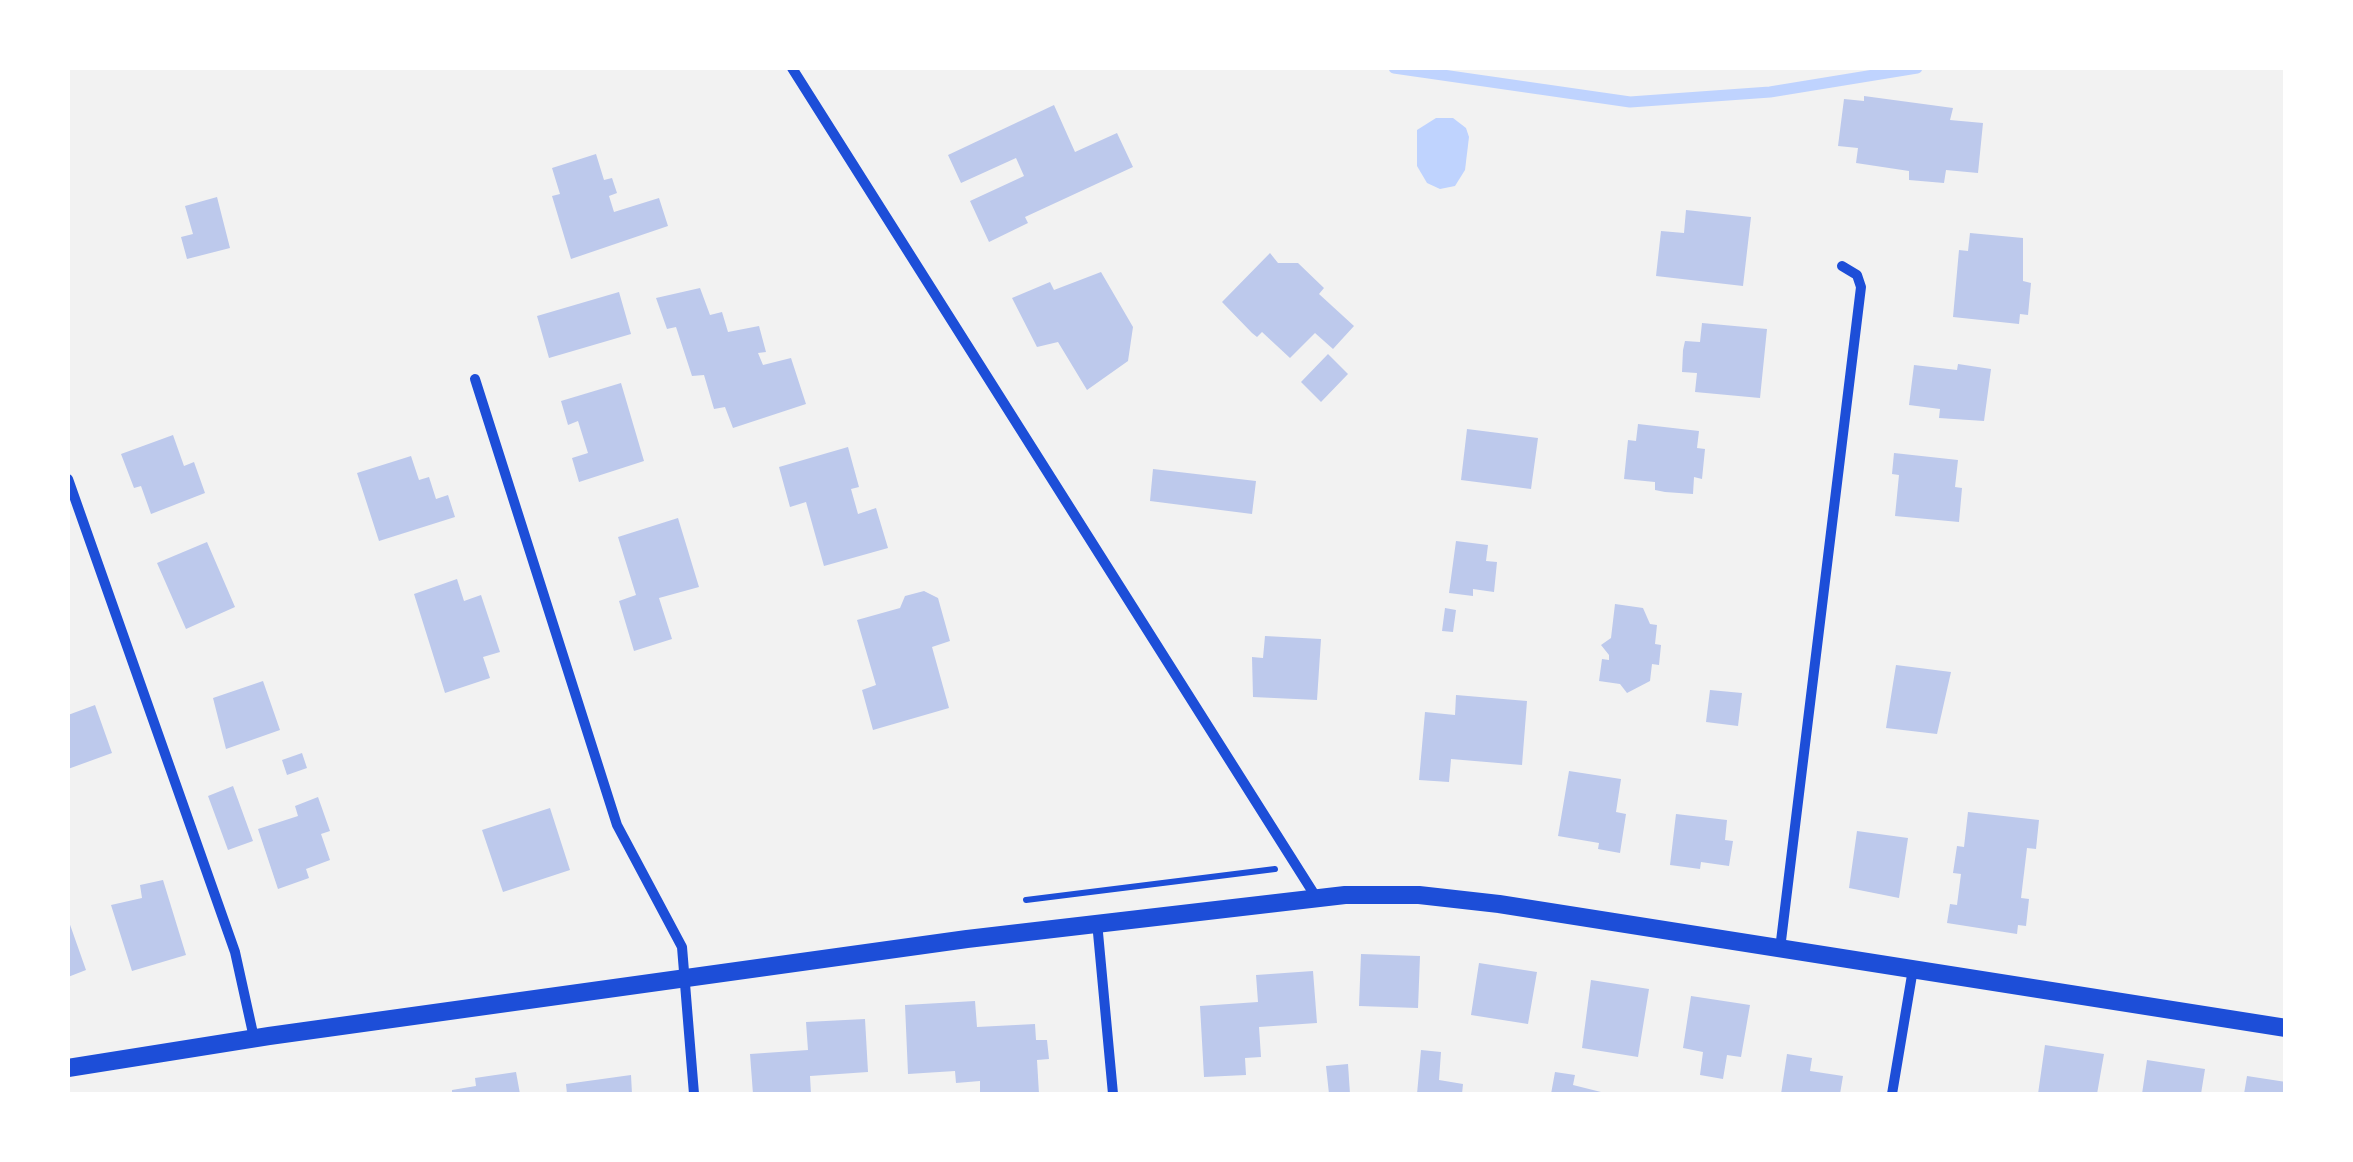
<!DOCTYPE html>
<html>
<head>
<meta charset="utf-8">
<style>
  body { margin:0 }
  #map { position:relative; width:2353px; height:1162px; overflow:hidden; background:#f2f2f2; font-family:Helvetica,sans-serif }
  canvas { display:block }
  .frame { position:absolute; inset:0; border:70px solid #fff; pointer-events:none }
</style>
</head>
<body>
<div id="map">
<canvas width="2353" height="1162"></canvas>
<div class="frame"></div>
</div>
<script>
const c = document.querySelector('canvas').getContext('2d');
c.lineJoin = 'round';
function fill(path, color) { c.fillStyle = color; c.fill(path, 'evenodd'); }
const poly = rows => new Path2D(rows.map(r => 'M' + r).join(''));
function trace(path, color, width, dash) { c.strokeStyle = color; c.lineWidth = width; c.lineCap = dash ? 'butt' : 'round'; c.setLineDash(dash || []); c.stroke(path); }
fill(poly([
  [1436,118,1453,118,1466,128,1469,137,1465,170,1455,186,1440,189,1427,183,1417,166,1417,130]
]), '#bfd3fe');
trace(poly([
  [1394,68,1630,102,1770,92,1917,68]
]), '#bfd3fe', 11);
fill(poly([
  [1864,96,1953,108,1950,120,1983,123,1978,173,1946,170,1944,183,1909,180,1909,171,1856,163,1858,148,1838,146,1844,99,1864,101],
  [1054,105,1075,152,1117,133,1133,167,1025,217,1028,223,989,242,970,201,1024,176,1016,158,961,183,948,155],
  [596,154,604,180,612,178,617,193,609,196,614,212,659,198,668,226,571,259,552,196,560,194,552,168],
  [217,197,230,248,187,259,181,237,193,234,185,206],
  [1686,210,1751,217,1743,286,1656,276,1661,231,1684,233],
  [1970,233,2023,238,2023,281,2031,283,2028,315,2020,314,2019,324,1953,317,1959,250,1968,251],
  [1270,253,1278,263,1298,263,1324,288,1319,294,1354,326,1333,349,1315,333,1290,358,1262,332,1257,337,1252,333,1222,302],
  [1101,272,1133,327,1128,361,1087,390,1058,342,1037,347,1012,298,1050,282,1054,290],
  [700,288,710,315,722,312,728,332,759,326,766,352,758,353,763,365,791,358,806,404,733,428,725,407,714,409,704,375,692,376,676,327,667,329,656,298],
  [619,292,631,334,549,358,537,316],
  [1702,323,1767,329,1760,398,1695,392,1697,373,1682,372,1683,350,1685,341,1700,342],
  [1328,354,1348,374,1321,402,1301,382],
  [1958,364,1991,369,1984,421,1939,418,1940,409,1909,405,1914,365,1957,370],
  [621,383,644,461,579,482,572,458,588,453,578,421,568,425,561,401],
  [1638,424,1699,431,1697,448,1705,449,1702,479,1694,477,1693,494,1665,492,1655,490,1655,482,1624,479,1628,440,1636,441],
  [1467,429,1538,438,1531,489,1461,480],
  [173,435,184,466,194,462,205,493,151,514,141,486,134,488,121,454],
  [848,447,859,487,851,489,858,514,876,508,888,548,824,566,806,502,790,507,779,467],
  [1894,453,1958,460,1955,487,1962,488,1959,522,1895,516,1899,475,1892,474],
  [411,456,419,480,429,477,436,499,448,495,455,517,379,541,357,473],
  [1153,469,1256,481,1252,514,1150,501],
  [678,518,699,587,659,598,672,639,634,651,619,601,636,595,618,537],
  [1456,541,1488,545,1486,561,1497,562,1494,592,1473,589,1473,596,1449,593],
  [207,542,235,607,186,629,157,563],
  [457,579,464,601,481,595,500,652,483,657,490,678,445,693,414,594],
  [924,591,938,598,950,641,932,647,949,708,873,730,862,690,876,685,857,620,900,608,905,596],
  [1615,604,1643,608,1650,624,1657,625,1655,644,1661,645,1659,665,1652,664,1650,681,1627,693,1620,684,1599,681,1602,659,1609,660,1609,655,1601,645,1611,638],
  [1445,608,1456,610,1453,632,1442,631],
  [1265,636,1321,639,1317,700,1253,697,1252,657,1263,658],
  [1896,665,1951,672,1937,734,1886,728],
  [263,681,280,730,226,749,213,698],
  [1710,690,1742,693,1738,726,1706,722],
  [1456,695,1527,701,1522,765,1451,759,1449,782,1419,780,1425,712,1455,715],
  [95,705,112,753,68,769,68,715],
  [302,753,307,768,287,775,282,760],
  [1569,771,1621,779,1616,812,1626,814,1620,853,1598,849,1599,843,1558,836],
  [233,786,253,841,228,850,208,796],
  [318,797,330,831,321,834,330,860,306,869,309,878,278,889,258,829,298,816,295,806],
  [550,808,570,870,503,892,482,830],
  [1968,812,2039,820,2036,849,2027,848,2021,898,2029,899,2026,926,2018,925,2017,934,1947,923,1950,904,1957,905,1961,874,1953,873,1957,846,1964,847],
  [1676,814,1727,820,1725,840,1733,841,1729,866,1701,862,1700,869,1670,865],
  [1857,831,1908,838,1899,898,1849,888],
  [163,880,186,955,132,971,111,905,142,898,140,885],
  [68,919,86,970,68,977],
  [1361,954,1420,956,1418,1008,1359,1006],
  [1479,963,1537,972,1528,1024,1471,1015],
  [1313,971,1317,1023,1259,1027,1261,1057,1245,1058,1246,1075,1204,1077,1200,1006,1258,1002,1256,975],
  [1591,980,1649,989,1638,1057,1582,1048],
  [1691,996,1750,1005,1741,1057,1727,1055,1723,1079,1700,1075,1703,1052,1683,1048],
  [975,1001,977,1027,1035,1024,1036,1040,1047,1040,1049,1059,1037,1060,1039,1094,980,1094,980,1081,956,1083,955,1071,908,1074,905,1005],
  [865,1019,868,1072,810,1076,811,1094,753,1094,750,1054,808,1050,806,1022],
  [2045,1045,2104,1054,2097,1094,2038,1094],
  [1421,1050,1441,1052,1439,1080,1463,1084,1462,1094,1417,1094],
  [1787,1054,1812,1058,1810,1071,1843,1076,1840,1094,1781,1094],
  [2147,1060,2205,1069,2201,1094,2142,1094],
  [1348,1064,1350,1094,1329,1094,1326,1066],
  [516,1072,520,1094,452,1094,452,1090,476,1086,475,1078],
  [1555,1072,1575,1075,1573,1085,1609,1094,1551,1094],
  [631,1075,632,1094,567,1094,566,1084],
  [2247,1076,2286,1082,2286,1094,2244,1094]
]), '#bdc9ec');
trace(poly([
  [1026,900,1275,869]
]), '#1d4ed8', 6);
trace(poly([
  [792,68,1316,897],
  [475,379,617,825,682,947,694,1094],
  [68,479,235,952,254,1038],
  [1097,922,1113,1094],
  [1780,949,1861,287,1857,275,1842,266],
  [1892,1094,1913,969]
]), '#1d4ed8', 10);
trace(poly([
  [68,1068,269,1036,967,939,1345,895,1419,895,1499,904,2286,1028]
]), '#1d4ed8', 18);
</script>
</body>
</html>
